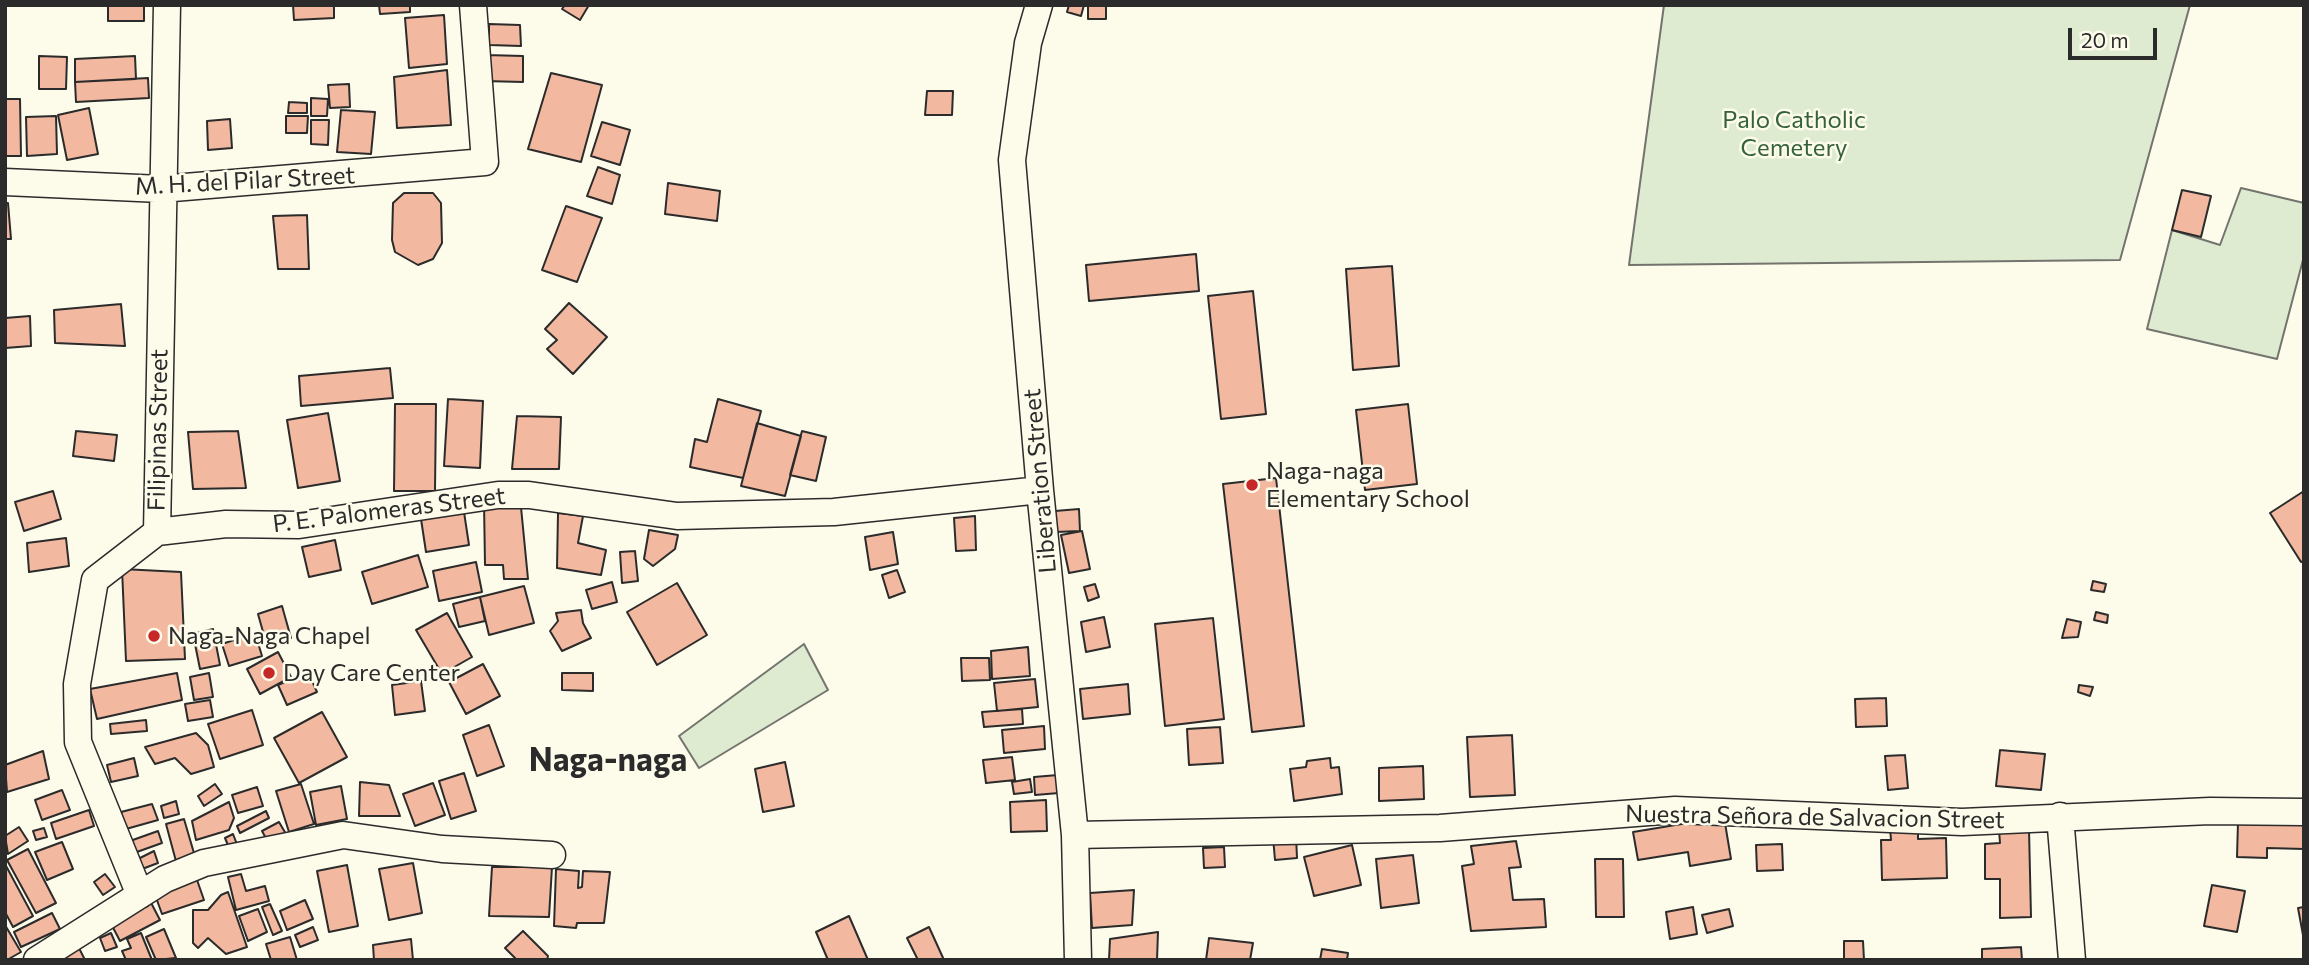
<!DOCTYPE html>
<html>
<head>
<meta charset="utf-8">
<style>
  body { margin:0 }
  #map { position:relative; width:2309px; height:965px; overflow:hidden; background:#fdfbea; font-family:Commissioner,sans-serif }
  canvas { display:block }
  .frame { position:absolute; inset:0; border:7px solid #2b2b2b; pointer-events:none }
  .scale { position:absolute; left:2068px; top:28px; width:89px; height:32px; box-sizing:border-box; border:4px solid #2b2b2b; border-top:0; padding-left:9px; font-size:21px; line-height:24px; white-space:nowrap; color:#2b2b2b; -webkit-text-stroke:5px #fdfbea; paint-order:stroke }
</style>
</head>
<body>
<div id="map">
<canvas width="2309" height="965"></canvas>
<div class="frame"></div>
<div class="scale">20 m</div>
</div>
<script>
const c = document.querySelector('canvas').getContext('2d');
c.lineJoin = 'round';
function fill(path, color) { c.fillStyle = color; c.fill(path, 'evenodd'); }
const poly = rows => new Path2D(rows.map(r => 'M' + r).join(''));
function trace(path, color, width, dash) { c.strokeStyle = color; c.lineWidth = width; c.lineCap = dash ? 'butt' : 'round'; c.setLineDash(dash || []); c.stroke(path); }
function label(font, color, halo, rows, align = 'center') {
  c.font = font + ' Commissioner,sans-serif'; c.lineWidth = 5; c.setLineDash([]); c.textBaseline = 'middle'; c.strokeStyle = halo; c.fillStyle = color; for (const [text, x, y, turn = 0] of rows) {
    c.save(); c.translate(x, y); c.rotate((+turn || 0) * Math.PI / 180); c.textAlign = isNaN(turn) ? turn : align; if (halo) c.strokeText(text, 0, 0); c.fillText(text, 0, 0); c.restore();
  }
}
const green = poly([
  [1664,5,2190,5,2120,260,1629,265,1664,5],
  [2241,188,2304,203,2304,256,2277,359,2147,329,2172,230,2220,245,2241,188],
  [804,644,828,690,699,768,679,736,804,644]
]);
fill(green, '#deebd1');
trace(green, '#74746e', 2);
const building = poly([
  [108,5,144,5,144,21,108,21,108,5],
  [293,5,334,5,334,18,294,20,293,5],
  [379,5,410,5,410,12,380,14,379,5],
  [565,5,589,5,580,20,562,9,565,5],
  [1069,5,1084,5,1081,16,1067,12,1069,5],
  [1088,5,1106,5,1106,19,1088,19,1088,5],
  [444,15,447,64,409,68,405,18,444,15],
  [489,24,520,25,521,46,489,45,489,24],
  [486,55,523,56,523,82,484,81,486,55],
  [39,56,67,57,66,89,39,89,39,56],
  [135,56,136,79,75,82,75,59,135,56],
  [447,70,451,125,397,128,394,77,447,70],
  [551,73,602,85,581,162,528,149,551,73],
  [148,78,149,98,76,102,75,82,148,78],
  [349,84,350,107,330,108,328,85,349,84],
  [927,91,953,91,952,115,925,115,927,91],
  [311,98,328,99,327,116,311,116,311,98],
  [5,99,20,99,21,156,5,156,5,99],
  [289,102,307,103,307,113,288,113,289,102],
  [89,108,98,154,67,160,58,115,89,108],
  [341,110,375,112,371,154,337,152,341,110],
  [56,116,57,154,27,156,26,117,56,116],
  [286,116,308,116,307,133,286,133,286,116],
  [230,119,232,148,208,150,207,121,230,119],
  [311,120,329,120,328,145,311,144,311,120],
  [602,122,630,130,620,165,591,156,602,122],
  [598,167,620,175,612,204,587,196,598,167],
  [668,183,720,191,717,221,665,214,668,183],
  [2182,190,2211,196,2201,237,2172,230,2182,190],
  [404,193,433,193,441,203,442,243,433,259,418,265,395,252,392,240,393,203,404,193],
  [8,203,11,239,5,239,5,204,8,203],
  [566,206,602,218,577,282,542,270,566,206],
  [307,215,309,269,278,269,273,216,307,215],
  [1196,254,1199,291,1089,301,1086,265,1196,254],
  [1392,266,1399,366,1353,370,1346,269,1392,266],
  [1253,291,1266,414,1221,419,1208,296,1253,291],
  [569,303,607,337,573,374,547,349,557,340,545,329,569,303],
  [121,304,125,346,55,343,54,310,121,304],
  [30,316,31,346,5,348,5,318,30,316],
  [390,368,393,398,301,406,299,376,390,368],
  [448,399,483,401,480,468,444,466,448,399],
  [718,399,761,411,743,478,690,467,695,439,707,442,718,399],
  [395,404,436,404,435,491,394,491,395,404],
  [1408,404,1417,484,1365,490,1356,410,1408,404],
  [328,413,340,481,298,488,287,420,328,413],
  [517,416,561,417,559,469,512,469,517,416],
  [757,423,801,436,785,496,741,486,757,423],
  [76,431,117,435,114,461,73,456,76,431],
  [238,431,246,488,193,489,188,432,238,431],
  [802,431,826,437,816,481,790,475,802,431],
  [1276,478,1304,726,1252,732,1223,484,1276,478],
  [53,491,61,519,24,531,15,502,53,491],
  [2304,491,2304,561,2301,562,2270,513,2304,491],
  [520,497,528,579,504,579,503,565,485,565,484,503,520,497],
  [1079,509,1080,531,1056,532,1055,511,1079,509],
  [464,512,469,545,426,552,421,519,464,512],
  [558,513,583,516,578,543,606,550,601,575,557,568,558,513],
  [975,516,976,550,956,551,954,518,975,516],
  [649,530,678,535,675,549,653,566,644,559,649,530],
  [1082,531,1090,569,1069,573,1061,535,1082,531],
  [893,532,898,564,870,570,865,537,893,532],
  [66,538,69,566,29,572,27,543,66,538],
  [335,540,341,570,309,577,302,547,335,540],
  [635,551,638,581,622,583,620,552,635,551],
  [418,555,428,587,372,604,362,572,418,555],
  [476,562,482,592,439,601,433,571,476,562],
  [122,569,181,572,185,659,126,661,122,569],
  [897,570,905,592,889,598,882,575,897,570],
  [2093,581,2106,584,2104,592,2091,590,2093,581],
  [612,582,617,602,592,609,586,590,612,582],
  [677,583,707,635,657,665,627,612,677,583],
  [1095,584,1099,597,1088,601,1084,587,1095,584],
  [524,586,534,623,489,635,480,597,524,586],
  [480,597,485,621,459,627,453,604,480,597],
  [282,606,291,638,267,646,258,614,282,606],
  [581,610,583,623,591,638,562,651,550,631,558,621,556,613,581,610],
  [2096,612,2108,615,2107,623,2094,620,2096,612],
  [447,613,472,657,442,674,416,630,447,613],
  [1104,617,1110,647,1086,652,1081,622,1104,617],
  [1213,618,1224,719,1165,726,1155,624,1213,618],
  [2067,619,2081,622,2078,637,2062,638,2067,619],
  [213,629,220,665,200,669,193,634,213,629],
  [255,633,262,656,229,666,222,644,255,633],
  [1028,647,1030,676,992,679,991,651,1028,647],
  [278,652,291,677,260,694,247,669,278,652],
  [961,658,989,658,990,680,962,681,961,658],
  [483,664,500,696,466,714,449,682,483,664],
  [308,672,317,692,287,705,278,685,308,672],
  [177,673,182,700,97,719,90,689,177,673],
  [209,673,213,697,194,700,190,677,209,673],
  [562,673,593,673,593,691,562,690,562,673],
  [1035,679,1038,707,997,711,994,683,1035,679],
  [421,681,425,711,395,715,392,685,421,681],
  [1128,684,1130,714,1083,719,1080,689,1128,684],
  [2079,685,2093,687,2090,696,2078,692,2079,685],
  [1886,698,1887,726,1856,727,1855,699,1886,698],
  [210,700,213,717,188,721,185,704,210,700],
  [1022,709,1023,724,984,727,982,712,1022,709],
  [252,710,263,745,220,759,208,724,252,710],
  [322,712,347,757,299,783,274,738,322,712],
  [146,720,147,731,111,734,110,724,146,720],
  [489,725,504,766,477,776,463,735,489,725],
  [1044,726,1045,749,1004,753,1002,730,1044,726],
  [1220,727,1223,763,1189,765,1187,729,1220,727],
  [196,733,208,745,214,767,191,774,175,758,155,764,145,747,196,733],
  [1512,735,1515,795,1470,797,1467,737,1512,735],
  [2000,750,2045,754,2041,790,1996,786,2000,750],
  [43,751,49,779,7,792,5,765,43,751],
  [1905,755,1908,788,1888,790,1885,756,1905,755],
  [1012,757,1015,780,986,783,983,760,1012,757],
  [134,758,138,776,111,782,107,765,134,758],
  [1330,758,1331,768,1339,767,1342,794,1294,801,1290,769,1306,767,1307,761,1330,758],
  [785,762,794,806,763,812,755,769,785,762],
  [1423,766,1424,799,1379,801,1379,768,1423,766],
  [464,773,476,811,451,819,439,781,464,773],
  [1058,775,1059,793,1035,795,1034,777,1058,775],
  [1030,779,1032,792,1014,794,1012,782,1030,779],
  [360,782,389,785,400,816,359,816,360,782],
  [433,783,445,815,415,826,403,794,433,783],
  [215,784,222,794,204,806,198,796,215,784],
  [301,784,314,824,289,832,276,791,301,784],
  [341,786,347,819,316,825,310,792,341,786],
  [257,787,263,806,238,813,232,795,257,787],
  [62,790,70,810,42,820,35,800,62,790],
  [1046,800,1047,831,1011,832,1010,802,1046,800],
  [176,801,179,814,164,818,161,806,176,801],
  [229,802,234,818,229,830,196,840,192,821,229,802],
  [152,804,158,820,126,829,121,812,152,804],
  [89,810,94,826,56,839,51,823,89,810],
  [266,811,269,818,240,833,237,826,266,811],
  [1724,817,1731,859,1690,866,1688,852,1638,860,1633,832,1724,817],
  [184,819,196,860,177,865,166,824,184,819],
  [279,822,286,834,269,844,262,831,279,822],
  [2238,822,2304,825,2304,849,2267,848,2267,858,2237,857,2238,822],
  [19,827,28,841,8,854,5,836,19,827],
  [1918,827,1918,839,1946,838,1947,878,1882,880,1881,840,1891,840,1890,828,1918,827],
  [44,828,47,837,36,840,33,831,44,828],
  [2029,829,2031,917,2000,918,2000,879,1985,879,1985,844,2000,843,1999,830,2029,829],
  [158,831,162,843,134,853,130,841,158,831],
  [233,834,238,847,230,850,225,838,233,834],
  [1296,835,1297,858,1275,860,1273,837,1296,835],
  [1516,841,1521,867,1509,868,1513,900,1544,899,1546,927,1471,931,1462,866,1474,864,1471,846,1516,841],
  [62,842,73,869,47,880,35,852,62,842],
  [1782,844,1783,870,1757,871,1756,845,1782,844],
  [1352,845,1361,885,1314,896,1304,857,1352,845],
  [1224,847,1225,867,1204,868,1203,848,1224,847],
  [28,849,56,903,36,913,7,860,28,849],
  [154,851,158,863,142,869,138,859,154,851],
  [1413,855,1419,903,1381,908,1376,859,1413,855],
  [1595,859,1623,859,1624,917,1596,917,1595,859],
  [413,863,422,913,389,920,379,869,413,863],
  [5,864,33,916,13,927,5,912,5,864],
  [347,865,358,926,329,932,317,871,347,865],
  [492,867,552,867,549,917,489,916,492,867],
  [556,869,579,871,578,888,582,887,583,871,610,872,604,923,577,923,576,928,554,926,556,869],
  [105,874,115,887,103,895,94,882,105,874],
  [241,874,246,891,265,886,269,901,236,910,228,877,241,874],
  [196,877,204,900,162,914,154,892,196,877],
  [2212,885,2245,891,2237,932,2204,926,2212,885],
  [1134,890,1132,925,1092,928,1090,893,1134,890],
  [228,892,247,947,226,954,208,938,198,948,193,943,193,910,208,910,221,895,228,892],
  [148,897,160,920,120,941,108,918,148,897],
  [305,900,313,919,287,930,280,911,305,900],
  [270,904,282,931,273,935,262,907,270,904],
  [1693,907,1697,934,1670,939,1666,912,1693,907],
  [2304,907,2304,935,2303,935,2298,908,2304,907],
  [258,909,267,932,248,941,239,916,258,909],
  [1729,909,1733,926,1707,933,1702,915,1729,909],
  [52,913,60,929,21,947,14,932,52,913],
  [849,916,868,960,828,960,816,932,849,916],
  [5,925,21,952,7,960,5,960,5,925],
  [313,927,318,940,300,947,295,935,313,927],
  [929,927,944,960,918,960,907,938,929,927],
  [164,929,176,958,156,960,146,937,164,929],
  [523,931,548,956,547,960,517,960,505,948,523,931],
  [1158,932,1157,960,1109,960,1110,939,1158,932],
  [111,933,117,947,105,951,100,938,111,933],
  [141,933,152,960,126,960,122,951,131,948,127,939,141,933],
  [290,937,297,960,271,960,266,944,290,937],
  [1209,938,1253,943,1250,960,1206,960,1209,938],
  [411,939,413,960,374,960,373,945,411,939],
  [1844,941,1863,941,1864,960,1844,960,1844,941],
  [78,946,85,960,51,960,78,946],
  [2021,947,2022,960,1982,960,1982,949,2021,947],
  [1322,949,1348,953,1347,960,1320,960,1322,949]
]);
fill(building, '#f2b8a0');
trace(building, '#2b2b2b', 2);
const street = poly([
  [1039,5,1028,43,1012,160,1040,490,1075,835,1078,960],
  [5,182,161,189,485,162,473,5],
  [157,532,226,524,299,525,498,495,529,495,677,516,834,512,1040,490],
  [157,532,167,5],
  [2060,816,2072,960],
  [1075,835,1440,828,1675,810,1962,822,2210,811,2304,812],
  [140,895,78,742,77,684,95,580,157,532],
  [37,960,165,879,204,863,343,835,442,849,552,855]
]);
trace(street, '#2b2b2b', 29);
trace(street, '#fdfbea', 26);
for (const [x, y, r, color] of [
  [1252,485,7,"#c62828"],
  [154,636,7,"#c62828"],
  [269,673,7,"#c62828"]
]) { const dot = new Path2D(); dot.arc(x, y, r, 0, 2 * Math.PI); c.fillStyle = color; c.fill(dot); trace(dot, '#fdfbea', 2.5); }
label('24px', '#34623c', '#fdfbea', [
  ["Palo Catholic",1794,120],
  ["Cemetery",1794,148]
]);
label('24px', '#2b2b2b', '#fdfbea', [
  ["M. H. del Pilar Street",245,181,-3],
  ["Filipinas Street",158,430,-89],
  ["Liberation Street",1040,481,-95],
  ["P. E. Palomeras Street",389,510,-7],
  ["Nuestra Señora de Salvacion Street",1815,817,1]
]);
label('24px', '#2b2b2b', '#fdfbea', [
  ["Naga-naga",1266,471],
  ["Elementary School",1266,499],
  ["Naga-Naga Chapel",168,636],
  ["Day Care Center",283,673]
], 'left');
label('bold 32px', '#2b2b2b', '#fdfbea', [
  ["Naga-naga",608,760]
]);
</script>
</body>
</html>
